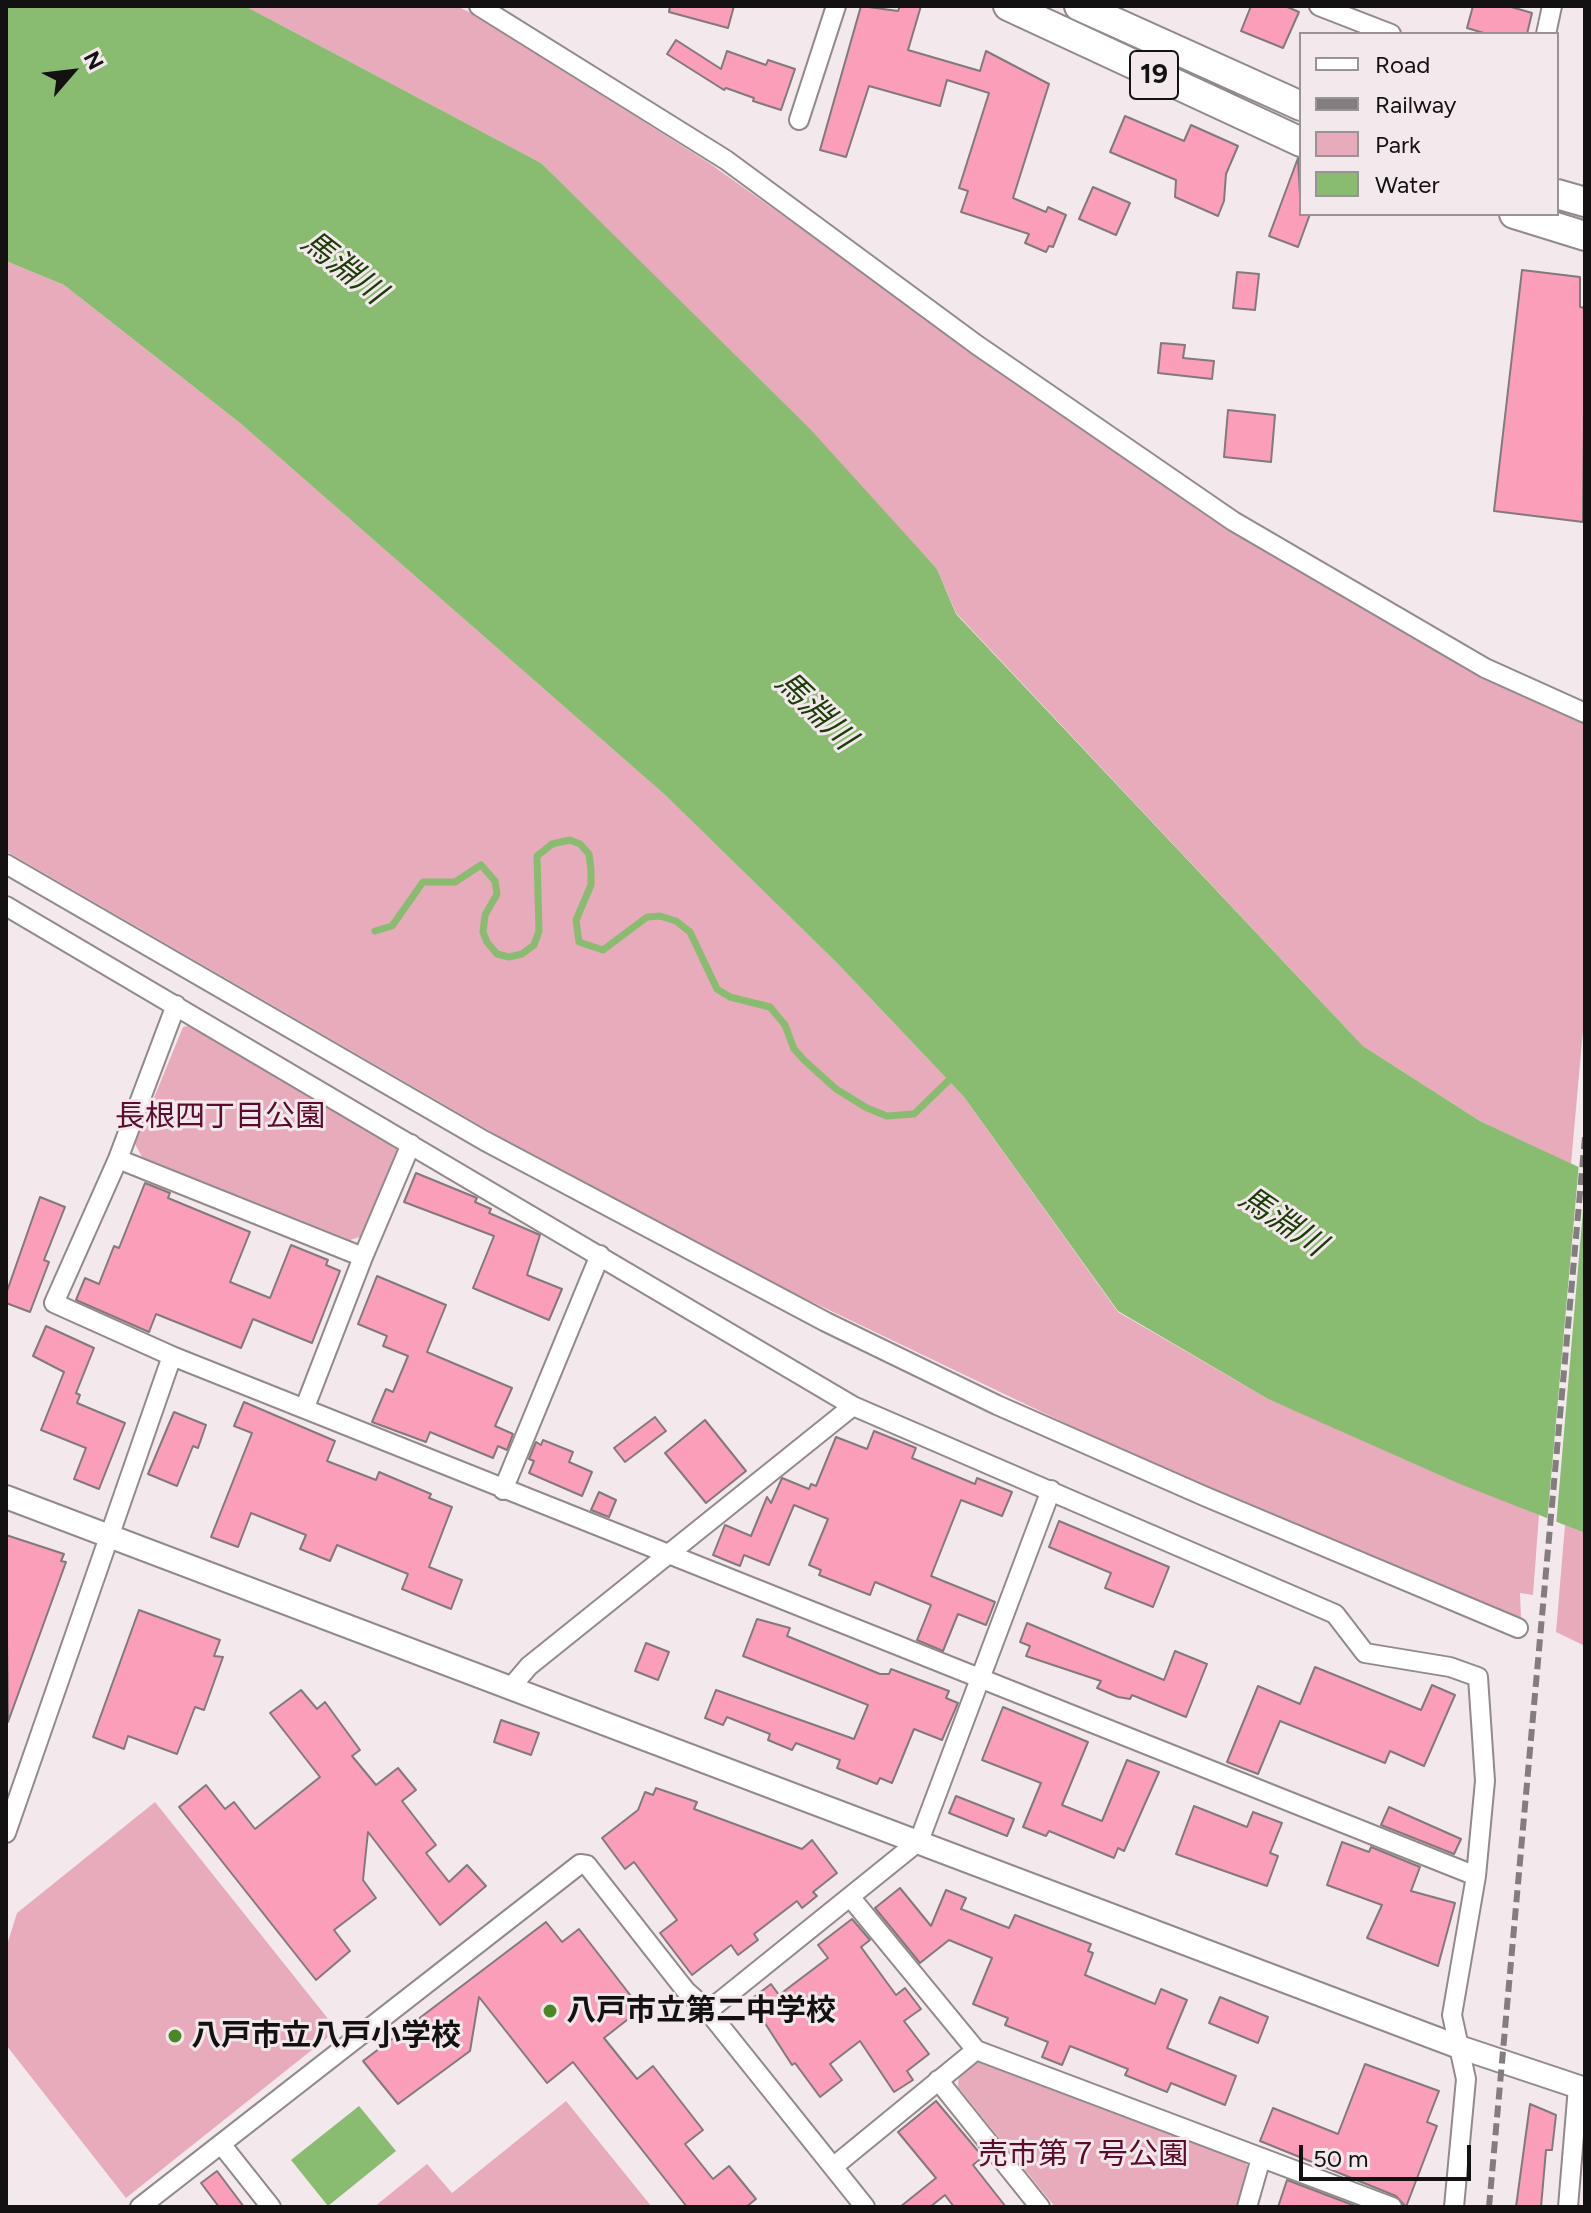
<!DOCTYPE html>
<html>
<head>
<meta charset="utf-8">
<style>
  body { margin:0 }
  #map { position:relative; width:1591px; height:2213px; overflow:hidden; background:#f3e9ec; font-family:Figtree,sans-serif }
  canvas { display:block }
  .frame { position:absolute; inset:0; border:8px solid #141112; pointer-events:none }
  .legend { position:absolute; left:1299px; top:32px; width:260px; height:184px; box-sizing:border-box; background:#f3e9ec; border:2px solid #9a9395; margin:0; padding:10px 14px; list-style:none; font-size:24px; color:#141112 }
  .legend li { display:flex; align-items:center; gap:16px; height:40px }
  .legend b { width:40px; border:2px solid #9a9395 }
  .north { position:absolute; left:32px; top:32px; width:80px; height:80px; -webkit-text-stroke:6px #f3e9ec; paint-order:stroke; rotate:62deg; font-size:22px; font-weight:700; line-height:32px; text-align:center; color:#141112 }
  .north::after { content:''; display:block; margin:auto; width:28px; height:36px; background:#141112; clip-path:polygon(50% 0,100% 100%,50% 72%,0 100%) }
  .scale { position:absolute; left:1299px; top:2145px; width:172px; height:36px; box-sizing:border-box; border:4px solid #141112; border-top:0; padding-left:10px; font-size:24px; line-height:28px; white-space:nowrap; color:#141112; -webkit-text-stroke:6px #f3e9ec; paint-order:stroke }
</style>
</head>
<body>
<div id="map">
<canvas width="1591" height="2213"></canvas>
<div class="frame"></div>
<ul class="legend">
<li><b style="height:10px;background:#fff"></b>Road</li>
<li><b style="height:10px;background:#847d7f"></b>Railway</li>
<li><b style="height:22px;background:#e8abbc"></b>Park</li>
<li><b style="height:22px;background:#89bb71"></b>Water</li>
</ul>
<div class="north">N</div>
<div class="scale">50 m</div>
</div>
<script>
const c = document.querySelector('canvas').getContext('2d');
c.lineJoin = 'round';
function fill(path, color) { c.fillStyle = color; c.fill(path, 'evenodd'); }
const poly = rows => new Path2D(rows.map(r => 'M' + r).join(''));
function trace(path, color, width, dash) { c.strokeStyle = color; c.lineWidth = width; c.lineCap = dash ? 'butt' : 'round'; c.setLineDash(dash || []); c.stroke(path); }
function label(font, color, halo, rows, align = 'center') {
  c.font = font + ' Figtree,"Noto Sans JP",sans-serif'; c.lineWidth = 6; c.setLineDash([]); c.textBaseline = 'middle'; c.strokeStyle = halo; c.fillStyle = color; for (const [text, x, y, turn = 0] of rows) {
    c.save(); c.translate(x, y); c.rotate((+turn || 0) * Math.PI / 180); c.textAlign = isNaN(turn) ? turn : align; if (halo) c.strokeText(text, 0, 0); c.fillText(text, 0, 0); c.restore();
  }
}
fill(poly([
  [245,6,457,6,475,15,709,163,1211,519,1479,675,1585,724,1585,1008,1571,1164,1480,1121,1363,1046,956,613,937,569,541,163],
  [6,261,64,285,240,423,664,794,837,963,964,1097,1118,1312,1268,1399,1539,1515,1533,1595,1520,1593,1521,1619,1144,1461,781,1287,497,1135,6,851],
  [193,1025,393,1141,398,1154,363,1236,350,1240,142,1157,135,1144,183,1027],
  [1565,1525,1585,1533,1585,1646,1556,1632],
  [155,1802,337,2030,126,2198,6,2045,6,1948,17,1913],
  [983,2062,1243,2159,1248,2167,1236,2207,1055,2207,958,2087,959,2073,971,2064],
  [566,2101,652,2207,374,2207,427,2164,452,2193]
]), '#e8abbc');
fill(poly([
  [6,6,245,6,541,163,811,430,937,569,956,614,1363,1046,1480,1121,1585,1170,1585,1533,1460,1484,1268,1399,1118,1311,964,1097,837,963,664,794,240,423,64,285,6,261],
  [359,2106,396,2151,328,2206,291,2160]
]), '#89bb71');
fill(poly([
  [1579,1163,1585,1166,1585,1186,1556,1526,1547,1523]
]), '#f3e9ec');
trace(poly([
  [375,931,392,926,423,882,455,882,481,865,495,881,497,894,485,915,483,932,487,942,497,954,509,957,522,954,534,945,539,931,537,856,552,844,570,840,580,844,589,854,591,870,591,885,576,920,579,942,603,950,647,917,660,916,676,921,690,932,717,989,730,997,770,1007,785,1025,794,1049,805,1061,836,1089,867,1108,887,1116,914,1114,948,1081]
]), '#89bb71', 7);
const building = poly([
  [670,6,734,6,728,28,669,12,670,6],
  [861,6,898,11,900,6,921,6,908,50,980,71,986,51,1049,84,1013,198,1046,212,1048,207,1066,215,1053,247,1049,246,1046,252,1025,243,1029,234,961,212,968,191,959,188,989,93,947,80,940,106,869,86,846,157,820,150,861,6],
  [1251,6,1285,6,1299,12,1283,48,1241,31,1251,6],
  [1473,6,1508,6,1532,13,1527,34,1487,34,1467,28,1473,6],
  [676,40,721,69,727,51,766,65,768,60,795,69,781,110,753,101,754,98,726,88,724,90,667,54,676,40],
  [1125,116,1184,141,1191,125,1238,146,1226,174,1224,201,1218,216,1175,197,1176,180,1110,152,1125,116],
  [1298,158,1301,214,1310,214,1298,247,1269,236,1298,158],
  [1093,187,1130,203,1116,235,1079,219,1093,187],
  [1522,270,1580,277,1580,307,1585,308,1583,522,1494,511,1522,270],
  [1237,272,1259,274,1255,310,1233,308,1237,272],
  [1161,343,1185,345,1183,358,1214,361,1212,379,1158,373,1161,343],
  [1228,410,1275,415,1271,462,1224,457,1228,410],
  [416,1173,477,1198,475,1202,491,1209,489,1213,540,1235,527,1275,562,1289,549,1320,473,1288,494,1236,404,1202,416,1173],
  [145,1183,170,1193,168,1198,250,1232,230,1282,270,1298,291,1245,328,1260,326,1265,340,1271,312,1343,253,1319,241,1348,156,1314,149,1332,76,1300,85,1278,99,1284,114,1246,119,1248,145,1183],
  [40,1197,65,1207,44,1260,49,1262,30,1312,6,1303,6,1294,40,1197],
  [377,1276,446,1305,427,1352,512,1388,495,1426,513,1434,507,1450,498,1446,493,1458,430,1432,426,1442,372,1422,386,1389,393,1392,408,1356,383,1346,387,1336,358,1324,377,1276],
  [46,1326,94,1348,76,1393,80,1395,77,1403,125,1423,99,1489,74,1479,86,1448,41,1430,64,1372,33,1356,46,1326],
  [244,1402,335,1441,327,1461,376,1480,379,1472,431,1494,429,1498,452,1507,429,1567,462,1580,451,1609,402,1589,408,1574,337,1545,330,1561,300,1549,306,1535,251,1513,238,1547,211,1537,252,1433,234,1426,244,1402],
  [174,1412,206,1425,198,1448,193,1446,177,1486,148,1474,174,1412],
  [655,1417,666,1431,625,1462,614,1448,655,1417],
  [705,1420,746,1471,706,1503,665,1453,705,1420],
  [874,1431,916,1448,912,1458,975,1484,977,1478,1012,1492,1002,1516,961,1500,931,1576,995,1602,986,1625,958,1614,943,1651,917,1640,931,1605,875,1582,870,1595,819,1575,821,1570,809,1565,828,1519,794,1505,769,1565,744,1555,740,1566,713,1555,725,1525,751,1536,767,1497,771,1503,782,1478,809,1489,811,1484,816,1486,836,1437,867,1449,874,1431],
  [543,1440,573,1452,569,1462,592,1472,582,1496,529,1473,534,1461,529,1459,536,1442,541,1445,543,1440],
  [599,1492,616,1500,609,1517,591,1510,599,1492],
  [1059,1521,1169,1567,1153,1607,1105,1588,1111,1573,1049,1547,1059,1521],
  [6,1535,64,1554,61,1561,66,1562,8,1722,6,1535],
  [139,1610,220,1640,214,1656,223,1657,204,1710,195,1707,177,1754,128,1736,124,1749,93,1737,139,1610],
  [757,1619,790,1628,787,1636,880,1674,889,1674,891,1669,949,1691,946,1698,958,1703,942,1740,914,1729,892,1783,880,1778,877,1784,837,1768,840,1760,796,1743,792,1750,768,1740,770,1734,727,1717,723,1725,705,1718,716,1690,854,1739,868,1705,743,1656,757,1619],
  [1027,1623,1164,1680,1175,1651,1207,1664,1186,1717,1132,1695,1130,1699,1118,1697,1097,1688,1101,1681,1026,1656,1030,1646,1020,1642,1027,1623],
  [646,1643,669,1652,658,1680,635,1671,646,1643],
  [1315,1667,1421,1710,1432,1685,1455,1695,1424,1766,1390,1751,1385,1763,1280,1721,1258,1774,1227,1762,1258,1686,1300,1704,1315,1667],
  [301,1690,317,1709,325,1702,360,1750,352,1756,376,1785,398,1768,416,1790,402,1801,436,1845,426,1853,449,1882,467,1865,486,1886,440,1925,368,1832,363,1880,376,1898,334,1930,350,1951,316,1980,179,1807,206,1785,225,1809,234,1802,255,1829,320,1777,270,1713,301,1690],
  [1003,1707,1088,1742,1062,1805,1102,1821,1127,1760,1159,1772,1124,1851,1118,1848,1114,1858,1049,1831,1046,1836,1023,1827,1041,1783,982,1760,1003,1707],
  [501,1720,539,1733,531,1755,494,1742,501,1720],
  [656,1788,697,1802,694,1809,802,1849,812,1840,837,1873,813,1892,817,1896,802,1908,797,1901,754,1934,758,1940,738,1955,731,1945,692,1975,660,1933,677,1920,634,1862,625,1869,602,1838,638,1810,645,1792,653,1795,656,1788],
  [956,1796,1014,1819,1007,1836,949,1813,956,1796],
  [1194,1806,1247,1827,1253,1812,1282,1823,1270,1853,1278,1856,1267,1886,1176,1854,1194,1806],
  [1389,1807,1461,1839,1454,1854,1381,1825,1389,1807],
  [1342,1842,1369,1852,1371,1847,1420,1867,1411,1891,1455,1903,1438,1966,1367,1938,1382,1905,1327,1885,1342,1842],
  [900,1888,931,1926,946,1890,966,1898,961,1909,1009,1928,1015,1915,1091,1944,1088,1951,1093,1953,1085,1975,1155,2004,1161,1989,1187,2000,1167,2048,1236,2076,1225,2105,1171,2083,1167,2092,1125,2075,1128,2069,1070,2046,1062,2065,1042,2057,1048,2042,1005,2025,1008,2018,973,2004,992,1958,949,1940,920,1963,875,1908,900,1888],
  [852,1919,870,1940,861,1947,896,1995,905,1988,921,2009,904,2021,929,2054,907,2071,913,2080,894,2092,860,2041,830,2064,842,2080,820,2097,795,2063,792,2065,750,2000,771,1984,779,1995,828,1958,818,1945,852,1919],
  [546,1922,562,1942,579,1929,641,2009,604,2038,637,2079,653,2066,703,2130,685,2144,713,2179,729,2166,756,2199,746,2207,687,2207,573,2062,547,2083,479,1997,470,2051,398,2104,363,2061,546,1922],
  [1220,1997,1268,2017,1258,2043,1209,2023,1220,1997],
  [1365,2064,1439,2091,1427,2122,1437,2126,1406,2207,1396,2196,1260,2141,1273,2108,1338,2134,1365,2064],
  [936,2101,983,2157,973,2165,1006,2207,954,2207,945,2195,930,2207,900,2207,936,2178,898,2132,936,2101],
  [1530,2104,1556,2115,1552,2150,1546,2150,1541,2207,1516,2207,1530,2104],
  [217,2171,244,2207,219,2207,201,2183,217,2171],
  [1287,2180,1358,2207,1278,2207,1287,2180]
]);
fill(building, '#fa9eb9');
trace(building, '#82797c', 2);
const minor = poly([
  [479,6,726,160,977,345,1233,521,1485,668,1585,713],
  [1319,6,1391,34],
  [1546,34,1552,6],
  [799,120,836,6],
  [6,864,485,1141,826,1322,997,1405,1204,1496,1518,1628],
  [6,906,853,1406,1335,1614,1365,1653,1450,1667,1478,1677,1485,1781,1476,1876,1452,2015,1466,2079,1454,2207],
  [176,1005,118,1159,54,1303,172,1356,1476,1876],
  [118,1159,363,1257],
  [305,1407,363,1257,411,1144],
  [503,1490,600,1255],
  [512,1686,529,1666,853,1406],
  [6,1833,172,1356],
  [851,1898,976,2050,1392,2207],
  [708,2011,919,1841,1051,1490],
  [938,2080,1040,2207],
  [221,2144,271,2207],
  [833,2167,976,2050],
  [140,2207,580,1864,587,1865,686,1991,708,2011,865,2207],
  [1247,2207,1261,2158],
  [1568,2207,1578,2087]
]);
const tertiary = poly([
  [6,1497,1459,2047,1585,2089]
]);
const primary = poly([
  [1008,6,1301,142],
  [1079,6,1301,106],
  [1557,194,1585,202],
  [1514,214,1585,236]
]);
trace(minor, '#92898b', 22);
trace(tertiary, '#92898b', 26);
trace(primary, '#92898b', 32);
trace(minor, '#fff', 18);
trace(tertiary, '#fff', 22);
trace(primary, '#fff', 28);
trace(poly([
  [1489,2207,1585,1137]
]), '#847d7f', 6, [12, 6]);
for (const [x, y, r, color] of [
  [550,2011,8,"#4a8725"],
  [175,2036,8,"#4a8725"]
]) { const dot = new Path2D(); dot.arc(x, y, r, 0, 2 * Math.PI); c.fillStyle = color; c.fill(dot); trace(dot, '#f3e9ec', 3); }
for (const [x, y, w] of [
  [1154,75,48]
]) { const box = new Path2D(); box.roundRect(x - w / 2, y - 24, w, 48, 6); c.fillStyle = '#f3e9ec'; c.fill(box); trace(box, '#141112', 2); }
label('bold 28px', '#141112', null, [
  ["19",1154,75]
]);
label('30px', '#5c0b2e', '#f3e9ec', [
  ["長根四丁目公園",220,1117],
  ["売市第７号公園",1083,2155]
]);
label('bold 30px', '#141112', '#f3e9ec', [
  ["八戸市立第二中学校",566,2011],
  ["八戸市立八戸小学校",191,2036]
], 'left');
label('italic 32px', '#1b3b07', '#f3e9ec', [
  ["馬淵川",343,268,38],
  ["馬淵川",815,711,44],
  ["馬淵川",1282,1222,34]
]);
</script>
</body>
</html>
